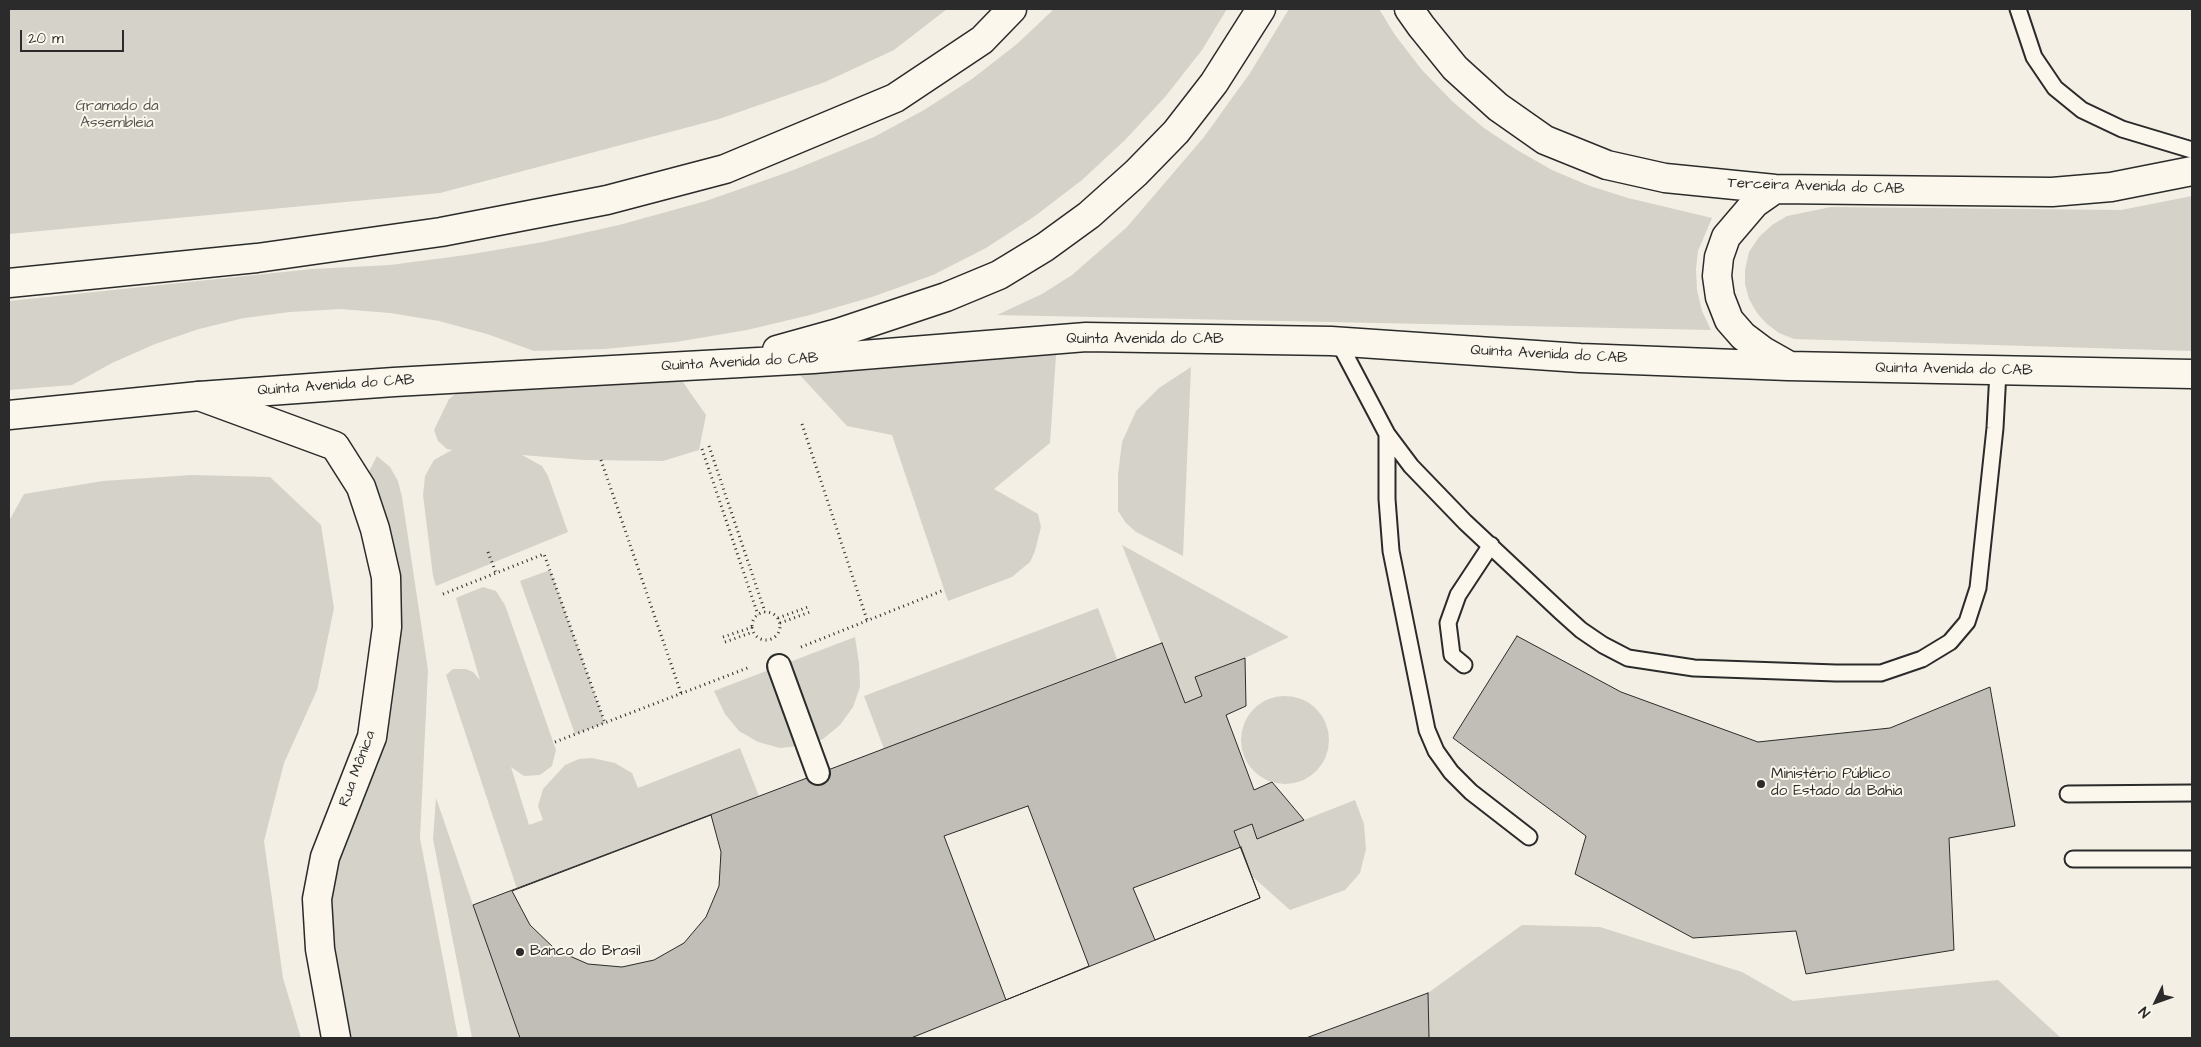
<!DOCTYPE html>
<html>
<head>
<meta charset="utf-8">
<style>
  body { margin:0 }
  #map { position:relative; width:2201px; height:1047px; overflow:hidden; background:#f3efe4; font-family:"Architects Daughter",sans-serif }
  canvas { display:block }
  .frame { position:absolute; inset:0; border:10px solid #2b2b2b; pointer-events:none }
  .north { position:absolute; left:2131px; top:977px; width:50px; height:50px; -webkit-text-stroke:4px #fbf7ec; paint-order:stroke; rotate:228deg; font-size:14px; font-weight:700; line-height:20px; text-align:center; color:#2b2b2b }
  .north::after { content:''; display:block; margin:auto; width:18px; height:22px; background:#2b2b2b; clip-path:polygon(50% 0,100% 100%,50% 72%,0 100%) }
  .scale { position:absolute; left:20px; top:30px; width:104px; height:22px; box-sizing:border-box; border:2px solid #2b2b2b; border-top:0; padding-left:6px; font-size:15px; line-height:18px; white-space:nowrap; color:#2b2b2b; -webkit-text-stroke:4px #fbf7ec; paint-order:stroke }
</style>
</head>
<body>
<div id="map">
<canvas width="2201" height="1047"></canvas>
<div class="frame"></div>
<div class="north">N</div>
<div class="scale">20 m</div>
</div>
<script>
const c = document.querySelector('canvas').getContext('2d');
c.lineJoin = 'round';
function fill(path, color) { c.fillStyle = color; c.fill(path, 'evenodd'); }
const poly = rows => new Path2D(rows.map(r => 'M' + r).join(''));
function trace(path, color, width, dash) { c.strokeStyle = color; c.lineWidth = width; c.lineCap = dash ? 'butt' : 'round'; c.setLineDash(dash || []); c.stroke(path); }
function label(font, color, halo, rows, align = 'center') {
  c.font = font + ' "Architects Daughter",sans-serif'; c.lineWidth = 4; c.setLineDash([]); c.textBaseline = 'middle'; c.strokeStyle = halo; c.fillStyle = color; for (const [text, x, y, turn = 0] of rows) {
    c.save(); c.translate(x, y); c.rotate((+turn || 0) * Math.PI / 180); c.textAlign = isNaN(turn) ? turn : align; if (halo) c.strokeText(text, 0, 0); c.fillText(text, 0, 0); c.restore();
  }
}
fill(poly([
  [9,9,947,9,894,50,825,82,719,119,440,193,9,234],
  [1054,9,1227,9,1202,50,1165,97,1125,140,1082,180,1035,216,986,248,933,275,872,297,810,315,747,330,676,342,605,349,534,351,487,334,439,321,390,313,340,309,290,312,244,318,199,329,155,344,112,363,72,385,9,390,9,301,312,269,390,265,466,255,543,242,619,225,706,201,791,171,874,137,924,110,972,79,1017,44],
  [1289,9,1379,9,1395,35,1422,70,1453,102,1484,128,1517,150,1552,170,1590,186,1628,198,1712,218,1698,251,1696,269,1697,290,1702,311,1711,330,997,315,1042,294,1072,275,1127,227,1204,137,1250,73],
  [2192,196,2192,351,1794,339,1779,333,1767,324,1757,313,1749,299,1745,284,1745,270,1749,252,1759,237,1772,225,1787,216,1831,207,2121,210],
  [1057,341,1050,443,994,489,1038,514,1041,527,1035,551,1030,562,1012,577,948,601,892,435,847,426,798,373],
  [1191,367,1183,556,1136,532,1126,523,1118,511,1118,475,1122,442,1136,411,1159,388],
  [673,368,706,415,699,450,663,461,584,460,522,455,542,466,548,476,568,532,436,586,433,576,423,495,425,476,434,460,452,450,447,449,438,441,434,430,449,399,476,378],
  [377,456,390,467,398,481,402,497,428,670,420,838,458,1038,336,1038,317,899,372,737,387,627,361,487],
  [192,475,270,477,321,525,334,608,317,690,284,763,264,841,283,978,301,1038,9,1038,9,521,24,494,103,481],
  [1122,545,1289,637,1245,658,1195,677,1202,696,1185,703],
  [550,570,605,723,575,734,520,581],
  [483,587,496,591,505,605,556,750,552,766,540,775,524,776,511,767,529,825,543,820,538,806,543,789,565,765,579,759,592,758,615,763,632,773,638,788,740,748,759,796,517,889,446,675,453,669,466,669,473,672,480,680,456,598],
  [1098,608,1117,659,884,749,864,696],
  [855,637,859,663,860,687,853,707,840,725,823,739,808,745,780,748,758,742,739,731,725,714,714,691],
  '1241 740a44 44 0 1 1 88 0a44 44 0 1 1-88 0Z',
  [436,798,473,905,520,1038,472,1038,433,839],
  [1355,800,1364,824,1366,849,1360,873,1345,890,1290,910,1253,877,1234,831,1252,824,1258,838],
  [1522,925,1600,927,1742,972,1793,1001,1998,980,2061,1038,1429,1038,1428,993]
]), '#d5d2c9');
const building = poly([
  [1517,636,1621,692,1758,742,1890,728,1990,687,2015,826,1949,838,1954,950,1806,974,1796,931,1693,938,1575,874,1586,836,1453,738,1517,636],
  [1162,643,1185,703,1202,696,1195,677,1245,658,1246,706,1226,715,1254,790,1272,782,1304,820,1257,839,1252,824,1234,831,1260,898,911,1038,520,1038,473,905,1162,643],
  [1028,806,1089,966,1006,1000,944,836,1028,806],
  [711,815,721,852,719,886,706,917,684,943,654,960,622,967,588,964,556,950,530,925,512,891,711,815],
  [1241,847,1260,898,1155,940,1133,888,1241,847],
  [1428,993,1429,1038,1306,1038,1428,993]
]);
fill(building, '#c0beb6');
trace(building, '#2b2b2b', 1);
const service = poly([
  [2018,9,2034,57,2055,88,2082,110,2122,129,2192,150],
  [1338,341,1387,434,1411,466,1465,522,1561,612,1581,630,1603,645,1628,658,1694,668,1836,673,1881,673,1922,659,1950,642,1967,622,1978,588,1995,428,1998,371],
  [1387,434,1387,499,1391,551,1427,730,1436,751,1451,772,1471,792,1529,837],
  [1464,665,1452,655,1448,623,1458,595,1491,545],
  [2068,794,2192,793],
  [2073,859,2192,859]
]);
const pedestrian = poly([
  [779,666,818,773]
]);
const minor = poly([
  [199,396,335,446,361,487,375,529,386,577,387,627,372,737,325,857,317,899,320,949,336,1038]
]);
const secondary = poly([
  [1409,9,1421,26,1455,68,1498,107,1545,140,1607,165,1665,178,1775,189,2052,192,2111,187,2192,171],
  [1775,189,1755,203,1726,237,1719,257,1717,276,1720,297,1729,320,1743,336,1763,351,1786,364],
  [9,283,257,258,441,232,607,200,725,169,895,98,982,40,1012,9],
  [777,350,838,333,946,297,999,275,1045,247,1089,215,1136,173,1176,132,1214,83,1261,9],
  [9,415,199,396,394,382,813,359,1086,337,1331,341,1580,358,1788,366,2192,374]
]);
trace(service, '#2b2b2b', 19);
trace(pedestrian, '#2b2b2b', 26);
trace(minor, '#2b2b2b', 31);
trace(secondary, '#2b2b2b', 31);
trace(poly([
  [802,424,867,620],
  [709,446,765,612],
  [702,449,758,615],
  [601,460,681,693],
  [488,552,496,573],
  [443,594,544,554,605,723],
  '752 626a14 14 0 1 1 28 0a14 14 0 1 1-28 0Z',
  [778,618,808,607],
  [780,623,810,612],
  [723,637,753,627],
  [725,642,753,632],
  [801,647,944,590],
  [555,742,750,667]
]), '#2b2b2b', 3, [1, 4]);
trace(service, '#fbf7ec', 15);
trace(pedestrian, '#fbf7ec', 22);
trace(minor, '#fbf7ec', 28);
trace(secondary, '#fbf7ec', 28);
for (const [x, y, r, color] of [
  [1761,784,5,"#2b2b2b"],
  [520,952,5,"#2b2b2b"]
]) { const dot = new Path2D(); dot.arc(x, y, r, 0, 2 * Math.PI); c.fillStyle = color; c.fill(dot); trace(dot, '#fbf7ec', 2); }
label('15px', '#565552', '#fbf7ec', [
  ["Gramado da",117,107],
  ["Assembleia",117,124]
]);
label('15px', '#2b2b2b', '#fbf7ec', [
  ["Terceira Avenida do CAB",1816,187,2],
  ["Quinta Avenida do CAB",1145,340],
  ["Quinta Avenida do CAB",1549,355,3],
  ["Quinta Avenida do CAB",740,363,-3],
  ["Quinta Avenida do CAB",1954,370,1],
  ["Quinta Avenida do CAB",336,386,-4],
  ["Rua Mônica",358,769,-70]
]);
label('15px', '#2b2b2b', '#fbf7ec', [
  ["Ministério Público",1771,775],
  ["do Estado da Bahia",1771,792],
  ["Banco do Brasil",530,952]
], 'left');
</script>
</body>
</html>
